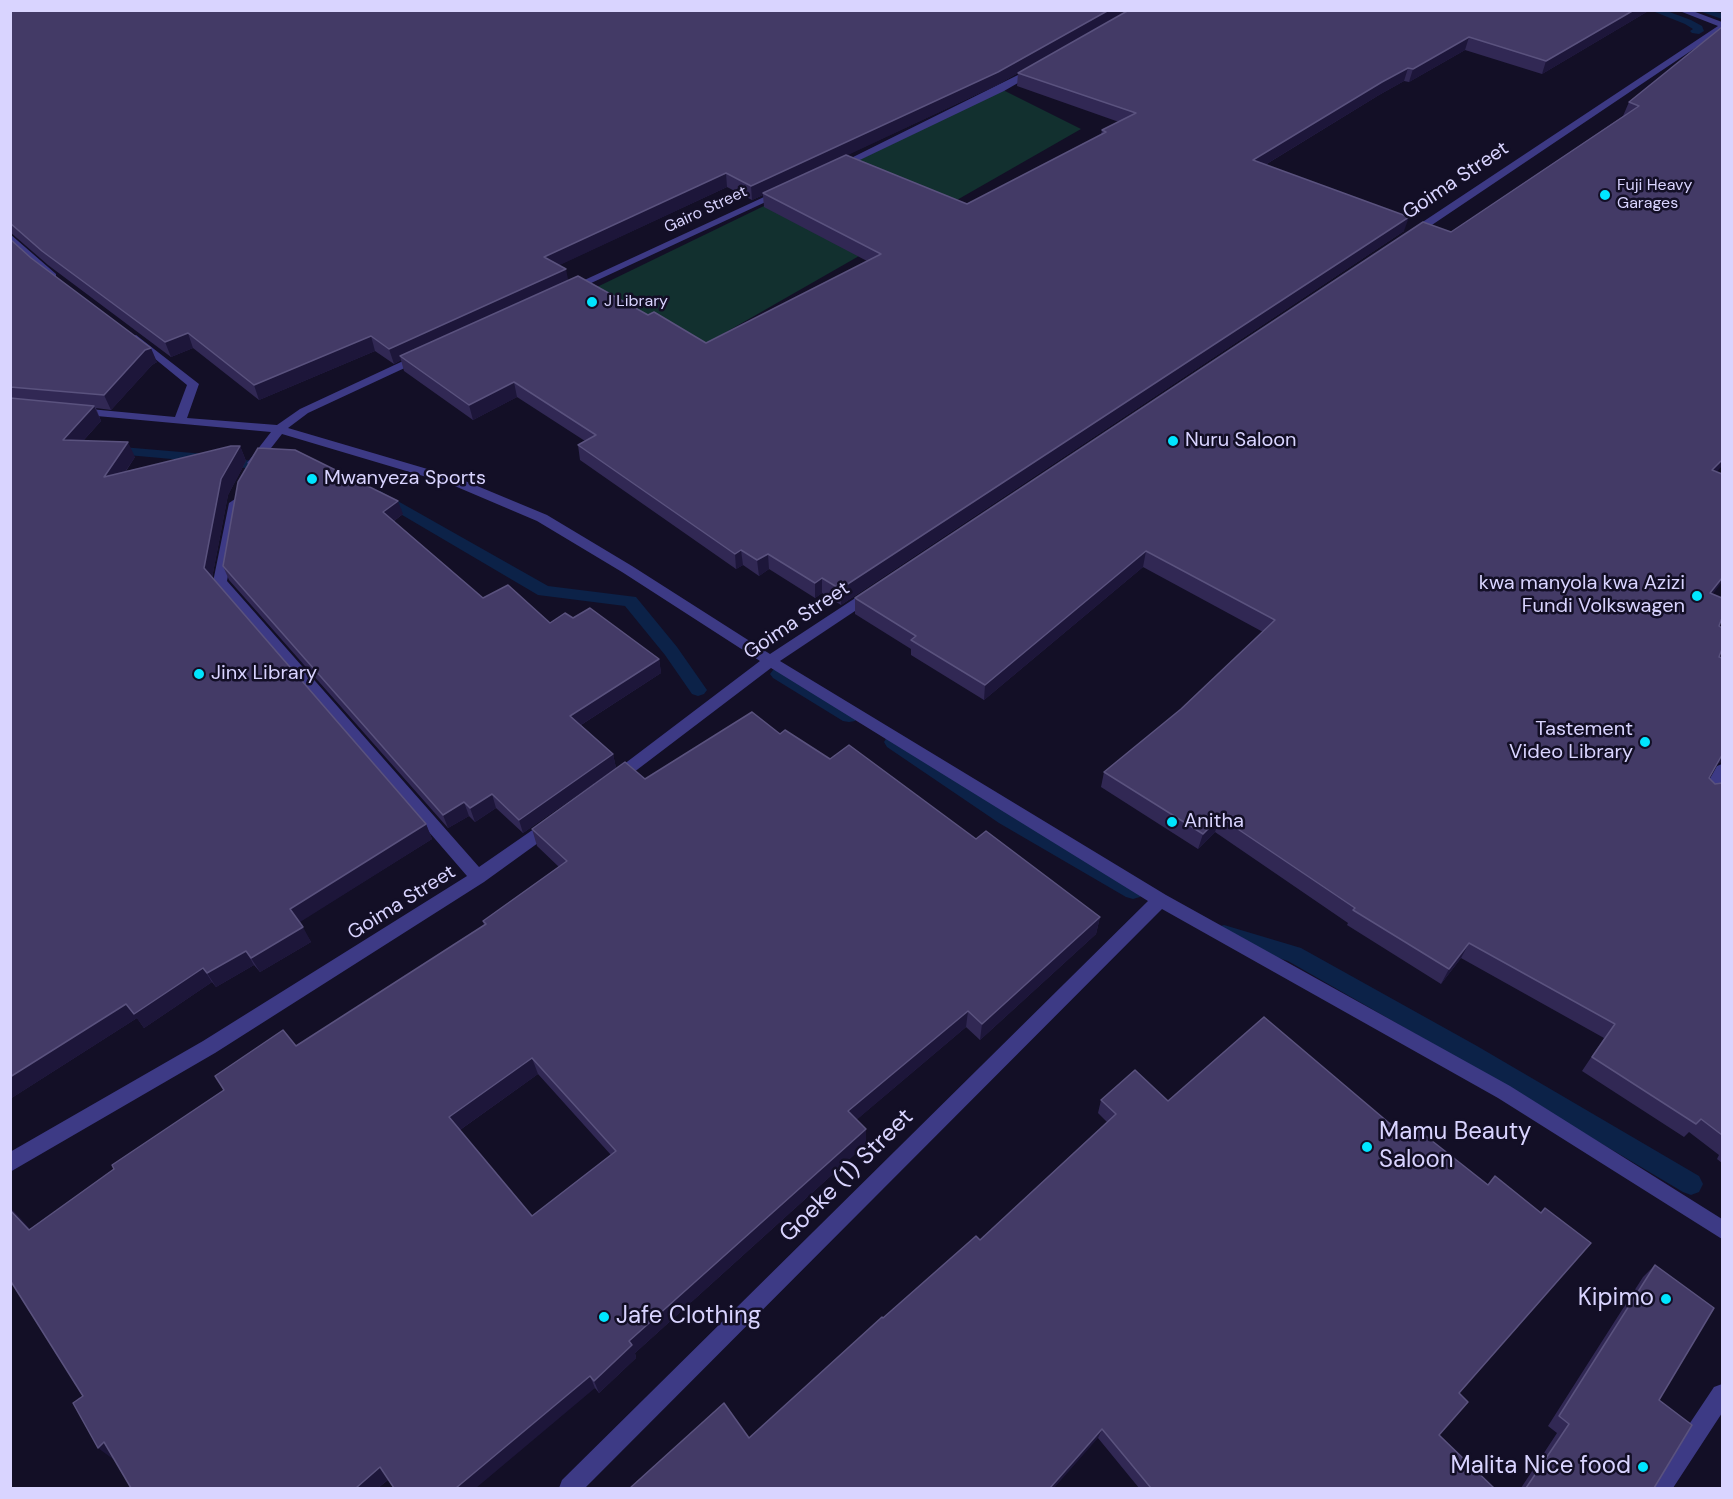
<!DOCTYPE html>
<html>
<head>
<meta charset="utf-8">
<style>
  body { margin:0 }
  #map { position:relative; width:1733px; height:1499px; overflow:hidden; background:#130f26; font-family:"DM Sans",sans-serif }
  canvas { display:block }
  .frame { position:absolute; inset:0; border:12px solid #d9d4ff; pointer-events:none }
</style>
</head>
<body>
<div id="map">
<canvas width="1733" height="1499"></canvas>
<div class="frame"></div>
</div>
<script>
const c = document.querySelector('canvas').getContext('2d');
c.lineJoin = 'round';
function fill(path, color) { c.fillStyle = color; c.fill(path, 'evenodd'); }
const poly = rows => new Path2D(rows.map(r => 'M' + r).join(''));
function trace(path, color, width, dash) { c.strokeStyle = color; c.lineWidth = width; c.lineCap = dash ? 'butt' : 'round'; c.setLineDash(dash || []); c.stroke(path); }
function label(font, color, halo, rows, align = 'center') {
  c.font = font + ' "DM Sans",sans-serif'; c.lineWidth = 5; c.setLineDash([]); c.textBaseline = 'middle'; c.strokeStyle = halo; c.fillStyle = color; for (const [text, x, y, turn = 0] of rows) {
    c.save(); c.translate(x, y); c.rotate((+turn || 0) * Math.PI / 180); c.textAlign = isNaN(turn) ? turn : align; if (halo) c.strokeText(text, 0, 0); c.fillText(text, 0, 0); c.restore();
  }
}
fill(poly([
  [1003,90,1081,129,700,347,597,287]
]), '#12302f');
fill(poly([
  [1650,10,1664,10,1691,20,1702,26,1704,31,1699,34,1692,33,1690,31,1693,29,1685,24,1650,10],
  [1701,10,1722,13,1722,19,1702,12,1701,10],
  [110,446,205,454,252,461,273,458,280,462,278,465,252,469,205,462,105,453,103,450,110,446],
  [380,491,548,586,636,597,677,647,707,690,704,694,698,696,692,694,665,655,625,606,538,595,375,499,372,496,380,491],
  [779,668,855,711,858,716,855,721,849,722,843,721,773,678,770,674,773,670,779,668],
  [893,735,899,737,1013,813,1140,885,1143,891,1140,897,1133,899,1126,897,999,823,887,747,884,742,887,737,893,735],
  [1224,925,1301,948,1477,1046,1699,1176,1703,1184,1699,1192,1691,1195,1683,1192,1461,1060,1288,961,1217,939,1214,933,1217,927,1224,925]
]), '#0c2248');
fill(poly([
  [1677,10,1690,10,1722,22,1722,30,1414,237,1406,237,1406,233,1718,26,1677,10],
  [1034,67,1038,70,1037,72,1004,91,841,169,833,167,1034,67],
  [777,191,785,193,574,291,565,289,777,191],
  [10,234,56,274,56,278,48,278,10,243,10,234],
  [136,335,199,384,187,418,277,425,300,409,416,355,424,355,424,359,308,413,288,428,458,478,547,515,632,566,770,654,866,591,876,591,878,594,876,597,780,661,1166,895,1510,1086,1722,1219,1722,1239,1498,1098,1162,909,585,1488,559,1488,562,1480,1148,901,771,668,621,782,611,782,608,778,611,774,760,661,622,572,537,521,450,484,282,434,257,466,253,467,247,463,271,432,75,414,75,410,79,408,175,417,187,385,132,340,130,338,136,335],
  [235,499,241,503,227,581,479,867,544,822,550,820,556,822,558,826,556,830,484,882,215,1053,10,1172,10,1152,203,1041,467,876,213,582,229,503,235,499],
  [1722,764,1722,783,1714,797,1704,797,1701,793,1704,789,1717,766,1722,764],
  [1722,1384,1722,1413,1673,1488,1649,1488,1652,1480,1714,1387,1722,1384]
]), '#3d3a85');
fill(poly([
  [10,10,1650,10,1542,74,1465,50,1409,82,1404,81,1379,95,1265,165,1404,231,841,605,822,593,815,598,769,569,759,576,743,565,736,569,580,460,578,445,585,441,517,397,473,420,404,371,401,360,394,364,375,351,259,400,193,348,171,357,48,265,10,232],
  [1018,73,1017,86,1119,122,1102,130,1101,135,967,204,847,155,997,85],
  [727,187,752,200,763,195,764,207,867,261,706,343,648,315,568,280,559,265],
  [1722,27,1717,472,1713,594,1719,626,1719,657,1717,764,1709,778,1715,784,1722,783,1722,1163,1717,1159,1719,1155,1689,1132,1684,1137,1582,1071,1604,1038,1461,958,1441,984,1347,925,1348,923,1215,832,1198,849,1101,787,1104,772,1181,709,1263,632,1143,567,984,700,911,655,911,649,855,614,855,598,1451,232,1623,116,1629,102],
  [10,239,31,258,157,362,152,365,111,410,96,408,101,421,83,441,135,457,126,471,240,446,246,461,228,495,212,578,426,824,432,839,299,922,311,942,260,972,254,965,216,987,212,982,144,1028,137,1018,10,1099],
  [403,514,394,521,483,598,550,623,573,618,659,659,661,673,581,725,613,754,616,768,523,833,496,808,475,822,469,816,448,828,229,580,223,566],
  [780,734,830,759,976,839,1100,917,1096,934,980,1040,966,1027,856,1120,866,1144,635,1353,636,1358,599,1393,595,1388,388,1480,378,1488,113,1459,83,1396,30,1229,296,1046,484,925,483,921,559,867,537,846,532,829,645,779],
  [538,1074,611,1155,532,1216,460,1130],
  [1101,1100,1459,1393,1439,1435,1494,1488,1139,1488,1098,1438,749,1438,883,1318,980,1240,1107,1122,1098,1113],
  [1655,1265,1659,1400,1654,1488,1521,1488,1557,1433,1548,1426,1643,1277]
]), '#312854');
fill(poly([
  [1109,10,1130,10,997,85,765,194,763,193,763,195,752,200,751,186],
  [1634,10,1650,10,1542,74,1546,61],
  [1469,37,1465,50,1409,82,1413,69],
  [1408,68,1404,81,1379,95,1250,174,1253,160,1382,82],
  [726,173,727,187,547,271,544,257],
  [1409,217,1404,231,841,605,840,589],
  [566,269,569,284,400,356,401,360,394,364,389,349],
  [188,333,193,348,171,357,165,342],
  [371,336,375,351,259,400,254,385],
  [151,348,157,362,152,365,111,410,104,395,145,350],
  [514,382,517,397,473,420,469,405],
  [94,406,101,421,70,455,63,440],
  [128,442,135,457,111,492,104,477],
  [240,446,246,461,228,495,211,583,204,568,221,479],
  [1722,460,1722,466,1704,486,1712,470],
  [398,501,403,514,387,526,383,512],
  [741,550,743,565,736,569,735,554],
  [1146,551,1143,567,984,700,985,685],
  [768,554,769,569,759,576,757,560],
  [822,578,822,593,815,598,815,583],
  [1722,578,1722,582,1701,609,1710,593],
  [659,659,661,673,573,730,570,716],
  [613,754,616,768,523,833,519,820],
  [1722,754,1722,762,1715,765],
  [492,794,496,808,475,822,470,808],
  [464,802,469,816,448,828,443,815],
  [1220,817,1215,832,1198,849,1203,834],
  [426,824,432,839,297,924,290,909],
  [1100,917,1096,934,980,1040,982,1024],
  [303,927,311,942,260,972,251,958],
  [1469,943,1461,958,1441,984,1449,969],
  [246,951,254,965,216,987,207,973],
  [203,968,212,982,144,1028,134,1014],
  [126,1004,137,1018,10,1099,10,1077],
  [968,1011,966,1027,848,1127,848,1111],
  [532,1058,538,1074,457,1132,449,1117],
  [866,1129,866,1144,635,1353,636,1358,599,1393,594,1381,629,1341],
  [10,1207,44,1244,29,1230,10,1210],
  [590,1376,595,1388,476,1488,456,1488],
  [1102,1429,1098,1438,1054,1488,1050,1488],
  [104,1442,120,1453,113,1459,98,1448],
  [380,1467,390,1478,378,1488,356,1488]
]), '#1d163a');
const building = poly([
  [10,10,1109,10,998,72,751,186,726,173,544,257,566,269,389,349,371,336,254,385,188,333,165,342,42,251,10,223,10,10],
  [1129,10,1634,10,1546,61,1469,37,1413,69,1408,68,1382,82,1253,160,1409,217,840,589,822,578,815,583,768,554,757,560,741,550,735,554,578,445,596,435,514,382,469,405,400,356,578,276,648,315,654,312,706,343,881,254,763,193,846,155,967,204,1106,132,1102,130,1136,113,1018,73,1129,10],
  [1722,27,1722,460,1712,470,1722,474,1722,578,1710,593,1722,598,1722,618,1719,626,1722,628,1722,649,1719,657,1722,658,1722,755,1709,778,1715,784,1722,783,1722,1135,1701,1119,1696,1124,1592,1057,1615,1024,1469,943,1449,969,1353,910,1355,908,1220,817,1203,834,1104,772,1181,709,1275,620,1146,551,985,685,911,640,916,636,855,598,1423,222,1451,232,1639,106,1629,102,1722,27],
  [10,239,31,258,151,348,145,350,104,395,10,387,10,239],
  [10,398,94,406,63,440,128,442,104,477,231,446,240,446,221,479,204,568,426,824,290,909,303,927,251,958,246,951,207,973,203,968,134,1014,126,1004,10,1077,10,398],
  [258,448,295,450,398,501,383,512,483,598,508,585,550,623,565,613,573,618,590,608,659,659,570,716,613,754,519,820,492,794,470,808,464,802,443,815,223,566,238,482,258,448],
  [752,712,780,734,785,730,830,759,849,745,976,839,986,831,1100,917,982,1024,968,1011,848,1111,866,1129,629,1341,632,1345,594,1381,590,1376,456,1488,394,1488,380,1467,356,1488,131,1488,104,1442,98,1448,73,1403,83,1396,10,1280,10,1210,29,1230,114,1169,112,1165,224,1090,215,1076,283,1030,296,1046,486,924,483,921,567,861,532,829,625,762,645,779,752,712],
  [532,1058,616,1151,532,1216,449,1117,532,1058],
  [1264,1017,1408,1139,1417,1129,1488,1185,1495,1176,1541,1213,1545,1208,1591,1243,1459,1393,1468,1402,1439,1435,1494,1488,1151,1488,1102,1429,1050,1488,630,1488,724,1403,749,1438,882,1317,883,1318,976,1236,980,1240,1116,1114,1101,1100,1135,1070,1168,1101,1264,1017],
  [1655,1265,1714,1308,1659,1400,1692,1425,1654,1488,1526,1488,1569,1424,1559,1416,1655,1265]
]);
fill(building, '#433a66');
trace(building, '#5a527e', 1.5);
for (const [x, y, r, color] of [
  [1605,195,6,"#00e5ff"],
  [592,302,6,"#00e5ff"],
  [1173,441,6,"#00e5ff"],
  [312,479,6,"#00e5ff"],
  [1697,596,6,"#00e5ff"],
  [199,674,6,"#00e5ff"],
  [1645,742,6,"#00e5ff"],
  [1172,822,6,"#00e5ff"],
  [1367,1147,6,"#00e5ff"],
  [1666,1299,6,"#00e5ff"],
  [604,1317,6,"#00e5ff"],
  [1643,1467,6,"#00e5ff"]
]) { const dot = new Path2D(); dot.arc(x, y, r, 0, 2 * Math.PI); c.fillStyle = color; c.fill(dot); trace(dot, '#130f26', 2); }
label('16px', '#d9d4ff', '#130f26', [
  ["Fuji Heavy",1617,186],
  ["Garages",1617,204],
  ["J Library",604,302]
], 'left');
label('16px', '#d9d4ff', '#130f26', [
  ["Gairo Street",706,210,-25]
]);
label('20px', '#d9d4ff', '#130f26', [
  ["Goima Street",1456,181,-34],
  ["Goima Street",797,621,-34],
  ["Goima Street",402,903,-32]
]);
label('20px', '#d9d4ff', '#130f26', [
  ["Nuru Saloon",1185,441],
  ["Mwanyeza Sports",324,479],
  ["kwa manyola kwa Azizi",1685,584,"right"],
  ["Fundi Volkswagen",1685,607,"right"],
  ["Jinx Library",211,674],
  ["Tastement",1633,730,"right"],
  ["Video Library",1633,753,"right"],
  ["Anitha",1184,822]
], 'left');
label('24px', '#d9d4ff', '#130f26', [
  ["Mamu Beauty",1379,1133],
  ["Saloon",1379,1161],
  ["Kipimo",1654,1299,"right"],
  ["Jafe Clothing",616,1317],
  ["Malita Nice food",1631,1467,"right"]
], 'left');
label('24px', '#d9d4ff', '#130f26', [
  ["Goeke (1) Street",847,1176,-45]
]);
</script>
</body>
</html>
